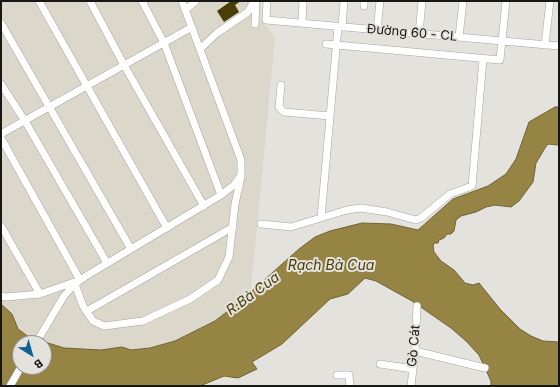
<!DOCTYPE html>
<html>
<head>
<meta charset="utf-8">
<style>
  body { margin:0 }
  #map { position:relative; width:560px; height:387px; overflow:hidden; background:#e4e2dd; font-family:Inter,sans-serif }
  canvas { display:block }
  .frame { position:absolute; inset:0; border:2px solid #171715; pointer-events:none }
  .north { position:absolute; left:12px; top:335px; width:40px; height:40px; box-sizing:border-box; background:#e4e2dd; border:1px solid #92918d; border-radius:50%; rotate:143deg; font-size:11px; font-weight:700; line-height:16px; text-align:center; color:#171715 }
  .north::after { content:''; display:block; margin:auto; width:14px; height:18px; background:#136194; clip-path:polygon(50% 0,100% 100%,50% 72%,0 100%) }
</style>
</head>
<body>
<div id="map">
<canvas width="560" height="387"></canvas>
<div class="frame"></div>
<div class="north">B</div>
</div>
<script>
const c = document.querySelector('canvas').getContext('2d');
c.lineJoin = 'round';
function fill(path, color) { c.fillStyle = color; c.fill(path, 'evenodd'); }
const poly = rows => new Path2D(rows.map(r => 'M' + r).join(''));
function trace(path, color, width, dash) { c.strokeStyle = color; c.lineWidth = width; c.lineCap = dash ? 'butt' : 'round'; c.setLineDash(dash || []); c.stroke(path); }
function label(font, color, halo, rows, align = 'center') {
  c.font = font + ' Inter,sans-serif'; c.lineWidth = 4; c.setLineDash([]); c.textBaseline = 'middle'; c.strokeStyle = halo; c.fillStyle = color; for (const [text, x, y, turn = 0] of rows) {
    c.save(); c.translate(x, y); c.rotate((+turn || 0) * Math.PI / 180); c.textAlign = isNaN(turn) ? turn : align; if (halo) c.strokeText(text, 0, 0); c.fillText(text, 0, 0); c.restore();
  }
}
fill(poly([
  [1,1,261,1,260,16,275,39,251,290,236,305,215,321,175,341,150,348,131,350,122,347,101,350,64,348,29,337,18,329,12,314,1,304]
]), '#dbd8cb');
const water = poly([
  [555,107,559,107,559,144,558,145,548,144,545,148,536,163,533,182,519,201,511,207,495,205,486,207,476,212,461,216,456,220,454,231,451,234,447,234,444,238,439,240,438,243,434,243,433,246,434,252,441,261,454,270,465,283,473,285,479,283,500,309,520,329,531,336,543,341,559,342,559,386,491,386,491,381,479,355,466,341,451,328,412,301,376,281,365,278,348,294,330,299,282,344,252,362,257,369,238,378,224,376,200,386,1,386,1,304,12,314,18,329,29,337,64,348,101,350,122,347,131,350,150,348,175,341,215,321,236,305,299,249,315,237,330,231,362,223,391,224,418,230,453,199,488,186,506,174,516,159,529,122,555,107],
  [20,343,44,343,44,367,20,367,20,343]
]);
fill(water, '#958443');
trace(water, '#6f6335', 1);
fill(poly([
  [231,1,241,1,235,5,239,12,224,22,217,11]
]), '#4a3d07');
const minor = poly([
  [39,1,167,228],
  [90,1,124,65,204,206],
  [142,1,164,43,221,195],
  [267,1,266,20,559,46],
  [364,6,364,1],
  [185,10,196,1],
  [1,23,131,249],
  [302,23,303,1],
  [255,24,256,1],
  [342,27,344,1],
  [377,30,380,1],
  [419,34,422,1],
  [459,37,463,1],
  [326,44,500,60,506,1],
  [545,45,550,1],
  [200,49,217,33,248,12,254,1],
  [1,84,25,121,107,263],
  [281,85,279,107,284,112,330,116],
  [1,134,192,27],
  [1,138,80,280,40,294,6,297,1,296],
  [321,218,338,27],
  [261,224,291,227,347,210,361,208,387,212,416,220,421,218,450,194,472,186,483,59],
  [1,226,40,294],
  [75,284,83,306,93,321,104,326,143,321,190,299,218,280,229,257,235,204,241,177],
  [87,311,233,227],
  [36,343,64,296,75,284,86,276,221,195,234,185,241,175,241,160,182,1],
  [415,351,485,368],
  [380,364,413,369],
  [337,375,349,375,350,386],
  [10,386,21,367],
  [411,386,415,351,417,306]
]);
trace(minor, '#a4a39e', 8);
trace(minor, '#fff', 7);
label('13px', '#171715', '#e4e2dd', [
  ["Đường 60 - CL",412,33,5],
  ["Gò Cát",414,346,-85]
]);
label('italic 14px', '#493d05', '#e4e2dd', [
  ["Rạch Bà Cua",331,266],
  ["R.Bà Cua",253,294,-36]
]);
</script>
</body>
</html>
